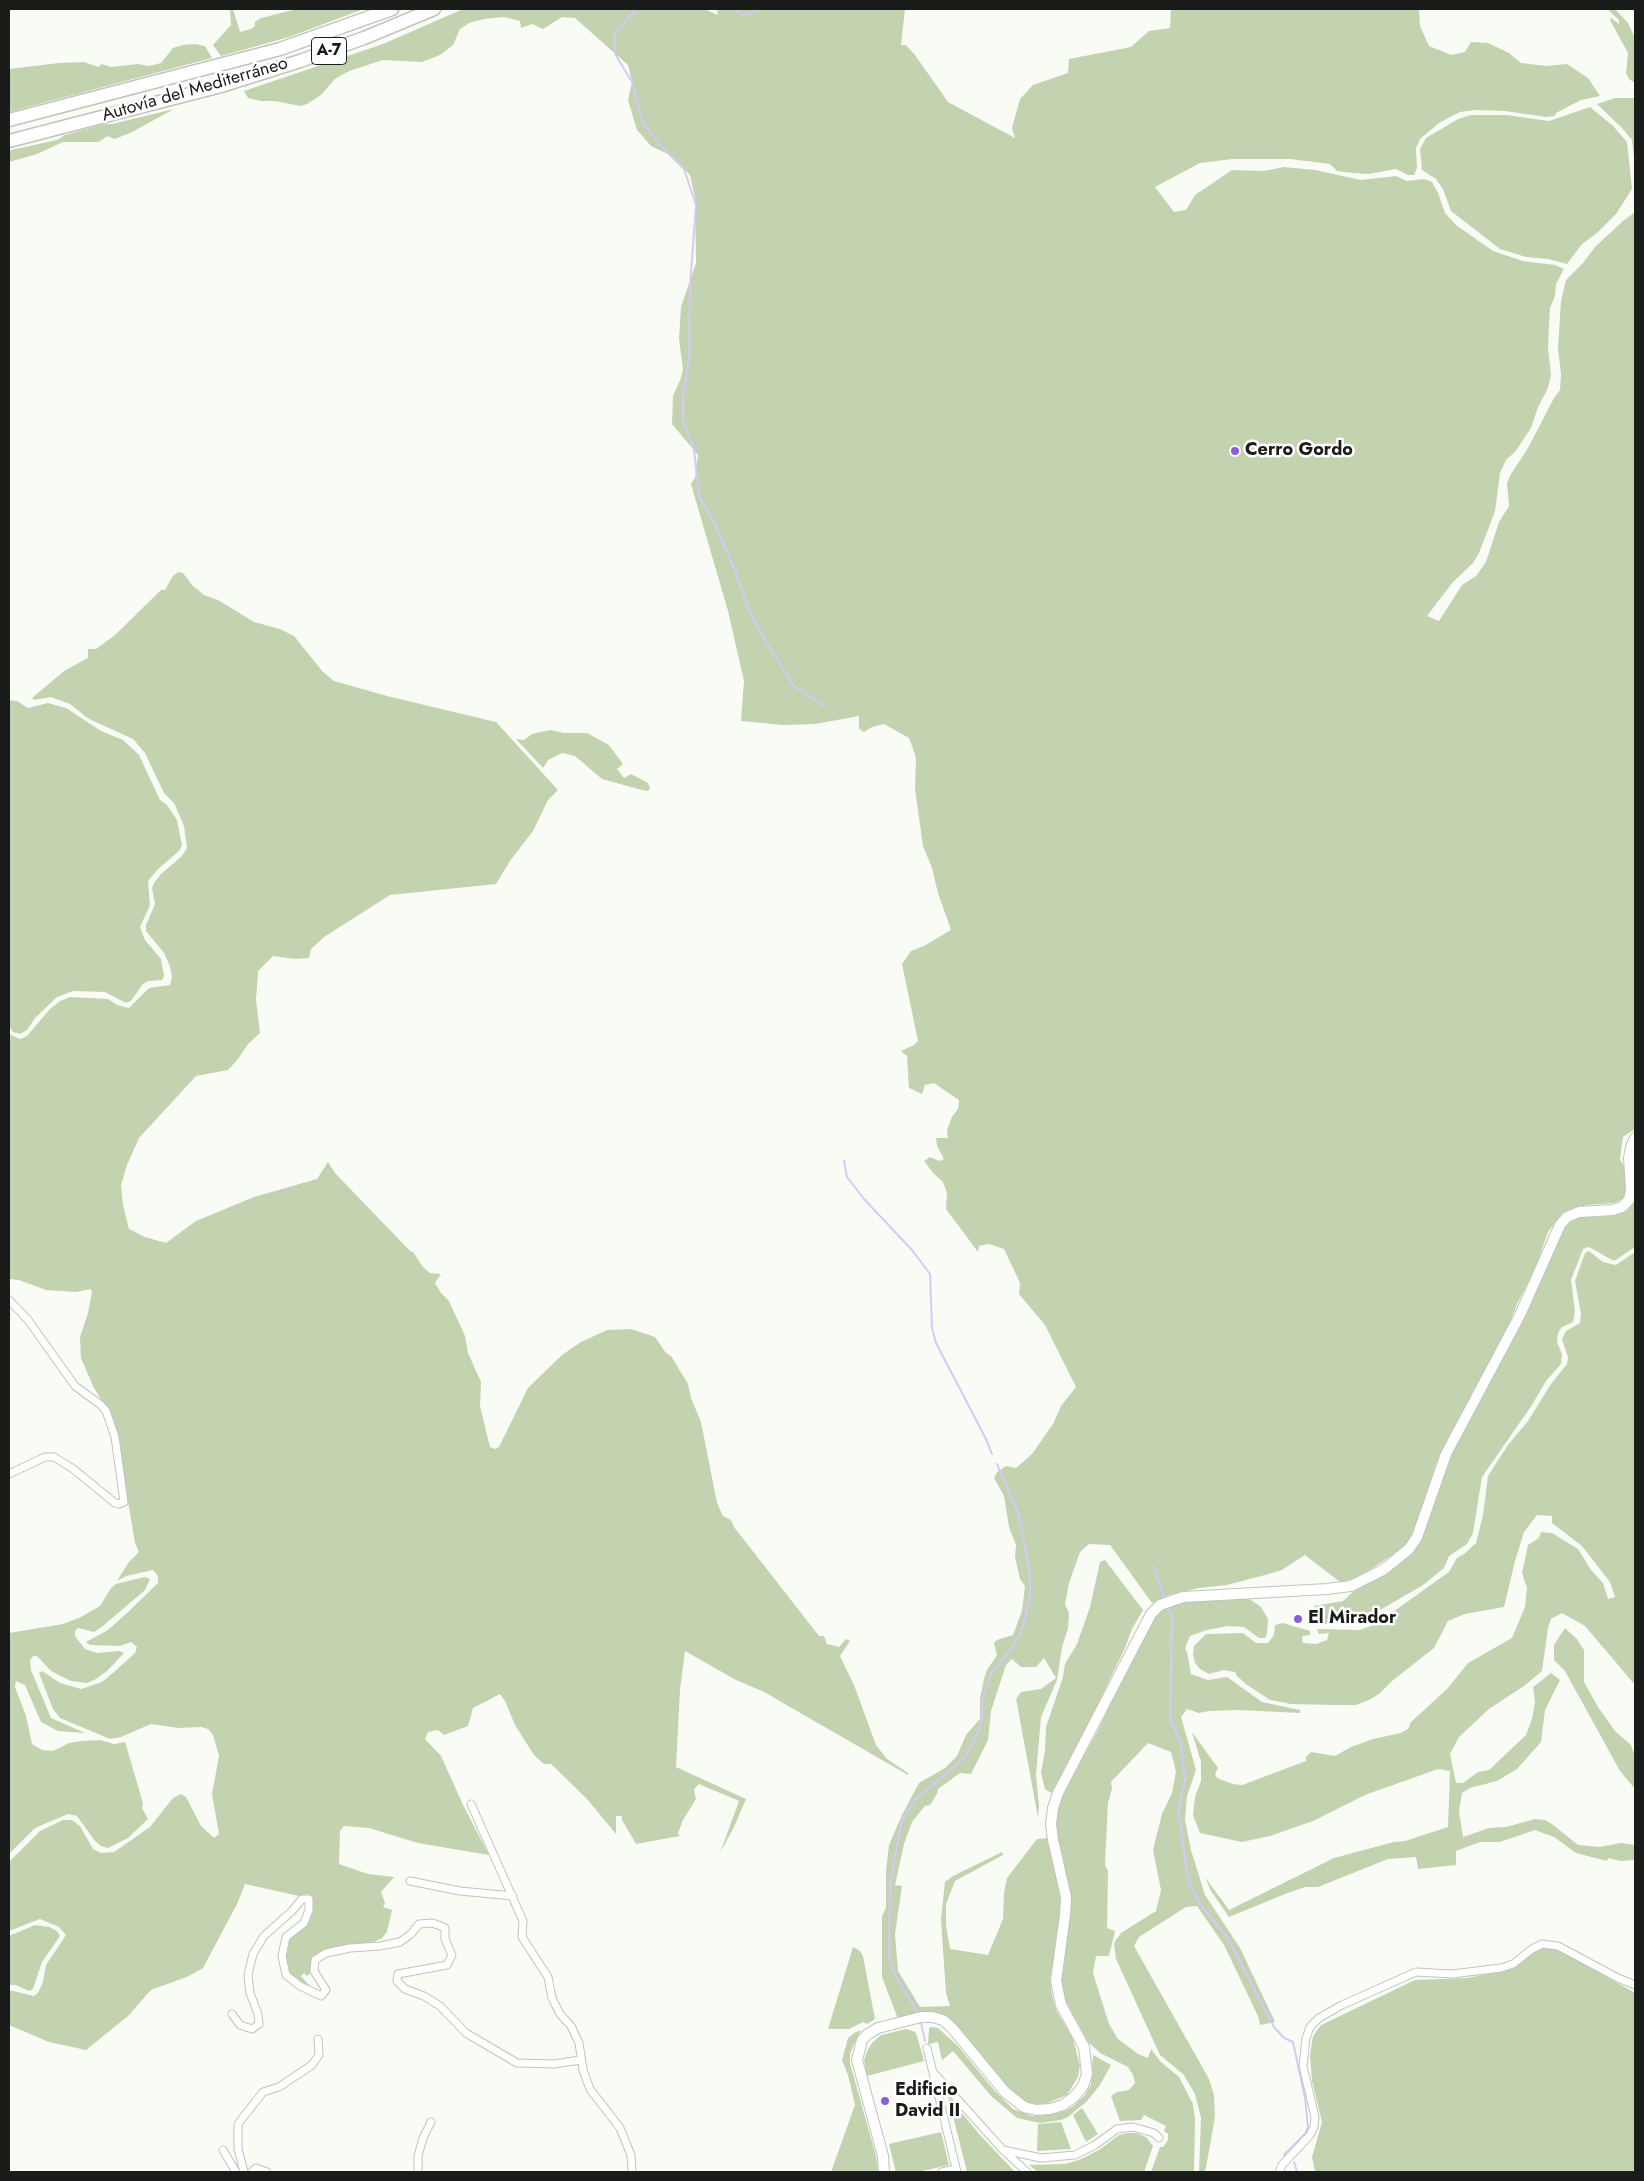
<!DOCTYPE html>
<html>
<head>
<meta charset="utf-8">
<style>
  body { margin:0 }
  #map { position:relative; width:1644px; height:2181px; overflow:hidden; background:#f9fcf5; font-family:Jost,sans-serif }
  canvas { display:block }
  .frame { position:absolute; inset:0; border:10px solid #1a1c19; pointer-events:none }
</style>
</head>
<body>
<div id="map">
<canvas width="1644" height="2181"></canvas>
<div class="frame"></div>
</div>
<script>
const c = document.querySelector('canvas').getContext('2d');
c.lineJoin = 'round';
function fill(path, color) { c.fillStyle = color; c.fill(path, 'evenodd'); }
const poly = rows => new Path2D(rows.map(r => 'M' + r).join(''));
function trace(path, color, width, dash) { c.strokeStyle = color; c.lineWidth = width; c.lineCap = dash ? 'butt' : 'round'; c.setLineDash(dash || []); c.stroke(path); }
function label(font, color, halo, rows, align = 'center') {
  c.font = font + ' Jost,sans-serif'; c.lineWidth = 5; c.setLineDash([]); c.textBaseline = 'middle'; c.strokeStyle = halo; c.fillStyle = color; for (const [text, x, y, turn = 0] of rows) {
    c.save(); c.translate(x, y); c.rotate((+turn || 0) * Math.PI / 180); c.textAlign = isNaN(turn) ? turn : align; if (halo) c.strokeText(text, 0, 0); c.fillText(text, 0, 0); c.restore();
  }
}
fill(poly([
  [230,9,233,9,240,32,251,29,255,26,255,22,261,18,297,9,364,9,289,37,221,56,213,45,231,25],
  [463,9,704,9,718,15,717,9,905,9,901,45,906,45,915,55,948,102,1015,138,1012,128,1020,99,1033,85,1068,73,1069,59,1131,47,1149,31,1170,28,1171,9,1419,9,1420,26,1429,46,1451,55,1465,52,1471,42,1488,43,1509,53,1521,63,1546,66,1567,64,1588,78,1600,96,1581,100,1556,113,1555,116,1546,117,1505,111,1475,110,1460,112,1439,123,1420,139,1416,148,1417,168,1414,175,1408,175,1396,169,1368,174,1353,173,1337,171,1330,164,1290,159,1233,159,1200,163,1155,187,1174,212,1186,210,1195,195,1232,170,1264,171,1284,167,1315,170,1361,180,1396,176,1407,181,1424,179,1432,182,1438,193,1445,213,1456,225,1493,251,1523,261,1555,265,1564,269,1556,284,1555,296,1550,308,1548,347,1551,376,1547,390,1538,407,1531,428,1515,452,1506,460,1500,473,1495,511,1479,553,1473,563,1453,582,1427,616,1439,621,1462,585,1476,576,1486,562,1499,522,1509,506,1507,483,1511,474,1528,448,1554,398,1560,390,1561,374,1558,349,1561,301,1566,280,1583,263,1595,247,1623,221,1635,212,1635,1129,1623,1137,1620,1159,1625,1168,1627,1189,1623,1199,1614,1203,1587,1205,1563,1212,1548,1232,1535,1269,1517,1304,1507,1330,1450,1434,1436,1464,1412,1536,1404,1547,1367,1572,1357,1578,1340,1582,1305,1555,1282,1570,1265,1575,1227,1585,1199,1588,1169,1595,1152,1603,1110,1545,1089,1544,1080,1552,1069,1583,1065,1604,1069,1613,1068,1628,1062,1647,1057,1680,1041,1717,1036,1775,1039,1806,1038,1817,1016,1699,1021,1692,1041,1689,1056,1678,1044,1658,1036,1667,1021,1667,1012,1659,1006,1665,991,1711,988,1740,971,1774,960,1773,938,1789,937,1794,930,1805,925,1806,912,1822,904,1844,895,1885,902,1886,895,1934,898,1971,920,2007,950,2006,946,1993,941,1920,945,1882,953,1876,1002,1852,1003,1855,955,1881,946,1904,946,1925,950,1949,988,1955,1003,1919,1004,1893,1007,1878,1037,1839,1048,1838,1062,1900,1059,1933,1050,1978,1052,1995,1056,2010,1073,2039,1080,2066,1078,2077,1067,2095,1045,2104,1031,2104,1016,2096,942,2016,898,2019,882,1977,882,1916,886,1908,886,1871,889,1845,902,1815,919,1783,945,1768,957,1756,966,1735,980,1719,980,1699,984,1679,987,1670,997,1655,994,1643,997,1640,1013,1635,1022,1611,1025,1586,1020,1579,1015,1557,1016,1545,1009,1527,1004,1496,994,1478,997,1472,1006,1466,1016,1468,1032,1454,1053,1424,1061,1406,1076,1387,1045,1325,1019,1294,1020,1283,1004,1249,989,1244,979,1246,978,1252,946,1209,947,1193,943,1182,934,1174,924,1161,930,1157,939,1161,944,1159,937,1146,936,1138,948,1138,947,1130,952,1117,958,1109,959,1100,934,1083,925,1085,922,1094,909,1088,907,1056,901,1051,914,1045,918,1041,902,964,911,951,924,946,951,930,938,893,932,868,923,846,915,789,916,758,913,749,909,738,884,724,872,727,864,732,859,729,859,716,815,724,784,725,741,721,744,681,728,611,691,484,695,478,698,455,672,424,673,396,681,378,683,369,679,339,681,307,696,263,695,198,690,175,670,155,651,146,637,130,628,100,632,82,628,65,575,18,562,17,543,29,532,24,521,28,520,21,504,17,484,19,469,23,460,29,453,45,440,55,422,62,383,60,349,71,335,79,321,95,307,104,301,106,275,101,261,101,248,98,244,91,383,44],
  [1607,9,1615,9,1628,23,1635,38,1635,83,1629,79,1626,73,1628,53,1610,20,1611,18,1619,24,1619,20],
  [195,44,205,46,212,58,9,112,9,69,59,63,84,62,98,67,102,64,111,67,138,64,149,66,161,63,173,48,183,45],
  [1615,98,1635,98,1635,170,1632,140,1622,128,1597,104],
  [1590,107,1613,126,1627,142,1632,189,1616,214,1597,233,1582,244,1567,264,1548,259,1526,257,1500,249,1451,211,1443,189,1436,179,1422,170,1420,149,1426,138,1458,119,1471,115,1506,115,1549,121],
  [174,109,132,132,115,139,107,136,99,142,63,142,37,154,9,162,9,151,11,150,57,140,65,135,104,124,112,124],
  [178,572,183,573,193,586,204,595,218,600,254,622,280,629,294,636,323,672,334,681,387,696,496,722,558,790,548,800,533,831,510,861,496,884,390,895,324,937,311,949,309,958,295,959,273,956,258,971,256,1000,260,1033,248,1044,238,1059,228,1070,196,1076,139,1138,127,1165,121,1185,123,1205,129,1229,145,1237,166,1243,196,1221,254,1197,317,1179,328,1162,335,1173,410,1251,413,1252,423,1267,430,1273,441,1274,435,1283,441,1293,449,1301,465,1336,468,1353,481,1382,480,1406,490,1447,495,1449,499,1447,528,1388,562,1355,581,1342,607,1330,631,1329,655,1337,666,1353,671,1356,688,1384,691,1398,701,1422,717,1503,723,1516,731,1520,734,1527,819,1636,824,1636,827,1644,839,1647,846,1639,850,1641,840,1656,854,1685,876,1745,887,1759,908,1773,908,1775,764,1692,736,1680,685,1651,680,1690,676,1767,746,1799,734,1827,720,1853,739,1801,699,1784,694,1789,696,1799,683,1820,678,1833,680,1836,636,1844,622,1820,622,1816,616,1816,616,1834,587,1799,551,1764,544,1764,534,1755,515,1725,505,1701,500,1694,473,1708,468,1726,444,1735,438,1730,428,1732,425,1739,441,1756,464,1807,489,1855,418,1843,369,1828,344,1826,340,1831,339,1864,368,1874,394,1877,381,1892,385,1903,383,1907,392,1910,387,1932,382,1938,374,1942,334,1948,319,1952,311,1961,312,1972,307,1976,304,1973,301,1976,316,1993,287,1972,284,1956,288,1938,311,1912,313,1900,309,1894,299,1896,245,1884,237,1904,203,1968,189,1976,151,1990,128,2016,86,2050,49,2042,9,2025,9,1990,34,1996,38,1993,43,1982,46,1965,66,1935,59,1927,40,1919,9,1931,9,1862,40,1831,63,1820,72,1820,80,1826,93,1849,101,1853,114,1852,150,1827,173,1798,181,1794,186,1797,201,1826,214,1838,219,1834,212,1794,219,1756,213,1735,208,1729,201,1727,178,1728,151,1724,121,1737,110,1739,60,1718,53,1709,39,1673,42,1671,60,1683,81,1689,102,1682,114,1672,135,1653,137,1647,131,1642,120,1646,90,1645,86,1642,108,1630,127,1613,158,1583,158,1576,153,1570,126,1576,117,1581,129,1562,139,1552,135,1543,121,1460,105,1406,93,1386,81,1358,80,1337,88,1313,92,1292,91,1289,76,1292,46,1290,19,1280,9,1279,9,1034,20,1039,27,1036,50,1009,60,1001,70,997,108,999,117,1005,129,1008,149,988,170,985,172,977,170,966,164,953,146,931,146,925,155,904,152,888,154,883,161,874,182,856,187,848,184,826,174,803,164,793,145,753,133,739,89,719,70,704,59,700,51,697,34,700,32,698,64,671,88,658,88,649,96,649,115,635,161,590,165,590,172,577],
  [9,700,17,701,28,708,48,703,66,708,101,731,123,740,139,755,160,800,167,805,177,820,182,845,179,851,158,869,148,881,150,905,140,927,145,940,161,959,164,976,162,980,148,981,143,984,131,1001,126,1003,105,992,73,991,57,997,35,1018,27,1030,20,1034,13,1032,9,1026],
  [550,730,564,733,587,733,609,745,623,764,617,769,624,778,631,774,648,783,650,788,648,791,642,790,602,779,575,756,562,753,548,760,543,768,516,739,524,740,532,734],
  [1635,1197,1635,1247,1614,1261,1589,1247,1583,1249,1571,1280,1575,1311,1573,1322,1562,1327,1558,1333,1557,1342,1562,1354,1561,1364,1546,1381,1532,1405,1482,1477,1473,1533,1467,1544,1449,1556,1444,1568,1423,1585,1358,1623,1312,1624,1319,1614,1314,1606,1343,1601,1354,1591,1396,1567,1416,1549,1457,1442,1566,1224,1583,1216,1616,1215,1629,1209],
  [1589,1251,1603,1262,1616,1265,1635,1252,1635,1685,1585,1626,1562,1613,1551,1619,1548,1628,1542,1671,1524,1686,1489,1709,1459,1737,1450,1754,1456,1783,1463,1783,1478,1772,1489,1770,1526,1735,1532,1719,1535,1702,1533,1687,1551,1673,1560,1680,1545,1710,1541,1742,1517,1769,1497,1781,1470,1788,1462,1793,1459,1811,1463,1837,1489,1828,1506,1827,1535,1819,1545,1820,1552,1824,1578,1845,1600,1847,1621,1843,1635,1845,1635,1860,1621,1861,1608,1858,1607,1861,1576,1853,1554,1837,1535,1830,1500,1842,1480,1842,1456,1851,1456,1865,1418,1869,1416,1857,1388,1859,1318,1887,1305,1887,1285,1894,1229,1917,1211,1891,1205,1877,1229,1910,1334,1858,1394,1842,1405,1841,1448,1827,1450,1771,1438,1769,1365,1795,1313,1821,1270,1836,1242,1842,1200,1833,1193,1815,1195,1797,1201,1781,1201,1762,1192,1732,1218,1768,1215,1774,1217,1778,1233,1784,1242,1785,1306,1761,1306,1757,1311,1752,1335,1756,1351,1747,1373,1739,1401,1733,1409,1728,1410,1723,1448,1688,1468,1663,1512,1638,1525,1607,1527,1588,1522,1573,1528,1545,1539,1538,1541,1532,1552,1533,1578,1549,1591,1570,1603,1583,1608,1599,1615,1597,1610,1582,1582,1546,1552,1523,1552,1516,1537,1515,1524,1532,1515,1561,1504,1607,1465,1614,1448,1621,1434,1648,1392,1681,1379,1694,1369,1700,1356,1705,1333,1705,1291,1704,1270,1700,1246,1684,1237,1676,1235,1672,1224,1670,1209,1674,1200,1669,1195,1663,1193,1654,1194,1646,1206,1634,1243,1633,1256,1643,1268,1643,1274,1635,1275,1625,1283,1623,1310,1631,1310,1635,1302,1636,1303,1643,1316,1644,1327,1640,1329,1633,1319,1634,1317,1629,1360,1630,1376,1624,1449,1572,1457,1558,1464,1554,1476,1543,1483,1515,1488,1476,1508,1445,1528,1421,1551,1384,1567,1364,1568,1357,1562,1339,1566,1331,1580,1323,1581,1314,1575,1281,1585,1253],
  [1105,1560,1143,1610,1132,1629,1125,1648,1075,1751,1051,1793,1045,1789,1041,1773,1045,1750,1046,1727,1063,1677,1065,1664,1077,1644,1090,1607,1100,1562],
  [145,1577,150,1579,145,1590,103,1626,94,1632,78,1628,75,1631,75,1636,85,1649,97,1653,119,1651,124,1653,107,1671,96,1679,87,1683,71,1681,51,1671,37,1656,33,1656,30,1661,31,1670,51,1718,85,1733,58,1731,41,1722,25,1685,16,1681,15,1687,26,1716,32,1744,42,1750,53,1751,69,1743,82,1741,100,1740,114,1744,125,1742,143,1803,142,1808,148,1819,128,1838,108,1848,101,1846,95,1841,77,1816,68,1814,35,1828,9,1854,9,1633,63,1624,81,1617,100,1606,111,1588,116,1584],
  [1238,1597,1251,1600,1261,1607,1268,1619,1267,1634,1265,1638,1259,1638,1244,1627,1228,1626,1207,1630,1190,1636,1185,1648,1187,1652,1191,1674,1208,1680,1227,1677,1262,1702,1300,1710,1300,1713,1239,1710,1209,1711,1199,1713,1187,1709,1181,1717,1196,1770,1187,1796,1185,1820,1191,1850,1205,1895,1240,1948,1275,2022,1260,2025,1258,2016,1224,1945,1197,1906,1186,1907,1139,1937,1134,1946,1209,2079,1214,2095,1215,2116,1210,2146,1205,2172,1199,2172,1201,2118,1195,2094,1184,2075,1160,2055,1116,1959,1114,1943,1121,1933,1156,1911,1161,1890,1153,1850,1162,1814,1172,1793,1176,1771,1171,1752,1148,1743,1111,1782,1112,1789,1108,1803,1105,1865,1108,1871,1107,1928,1115,1931,1109,1956,1096,1956,1093,1973,1109,2024,1118,2039,1138,2054,1148,2058,1151,2049,1161,2062,1179,2077,1193,2104,1195,2120,1194,2172,1151,2172,1160,2147,1163,2147,1168,2140,1168,2134,1164,2131,1166,2126,1144,2115,1141,2120,1120,2121,1111,2096,1117,2092,1129,2090,1135,2083,1133,2075,1128,2067,1100,2053,1088,2042,1062,1994,1061,1970,1069,1896,1063,1857,1058,1839,1056,1819,1060,1802,1070,1780,1096,1734,1151,1621,1161,1610,1182,1601],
  [1565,1628,1577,1639,1584,1650,1584,1682,1598,1707,1615,1731,1631,1745,1635,1757,1635,1789,1620,1771,1565,1671,1554,1660,1554,1645],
  [35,1925,49,1927,57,1931,60,1936,42,1962,33,1989,29,1991,16,1985,9,1985,9,1936],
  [853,1947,860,1951,863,1956,875,2019,867,2024,863,2022,849,2029,828,2029],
  [1544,1948,1552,1948,1572,1957,1635,1993,1635,2172,1315,2172,1312,2157,1322,2122,1312,2081,1310,2055,1313,2036,1321,2025,1415,1980,1467,1978,1497,1972,1516,1967,1536,1949],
  [932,2027,938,2028,958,2046,993,2089,1013,2109,1032,2116,1062,2112,1072,2107,1084,2096,1091,2085,1093,2055,1111,2065,1100,2085,1087,2101,1068,2117,1061,2120,1040,2123,1017,2118,991,2096,953,2051,942,2060,938,2042,928,2044,929,2028],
  [906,2029,915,2032,917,2036,924,2061,867,2076,864,2060,867,2051,872,2043,881,2035],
  [861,2030,854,2044,850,2054,850,2063,876,2156,878,2169,877,2172,831,2172,855,2105,848,2075,842,2060,848,2038,854,2033],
  [948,2096,980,2135,1015,2172,967,2172],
  [1082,2108,1098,2134,1086,2142,1073,2115],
  [1061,2122,1071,2149,1037,2151,1038,2124],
  [941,2132,949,2165,918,2172,896,2172,889,2144],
  [1128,2133,1136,2133,1146,2137,1153,2146,1144,2172,1038,2172,1029,2165,1065,2164,1079,2160,1099,2150,1119,2135]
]), '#c3d2af');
trace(poly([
  [637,9,615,32,615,54,632,82,642,121,660,145,684,169,696,205,690,286,689,359,683,397,683,421,694,449,699,496,716,526,736,573,750,613,766,642,794,686,824,706],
  [736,9,742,15,750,14,757,9],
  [844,1161,847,1177,864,1199,912,1250,930,1274,932,1328,936,1343,985,1437,992,1454],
  [1153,1566,1165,1599],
  [1168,1606,1172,1617,1170,1718,1181,1744,1185,1779,1178,1814,1182,1832,1185,1863,1191,1888,1202,1907,1227,1937,1274,2027,1284,2038,1293,2042,1305,2098,1308,2127,1305,2134,1284,2155],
  [918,2013,895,1975,889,1958,890,1884,900,1829,904,1815,916,1799,964,1758,974,1742,982,1721,982,1702,991,1673,1013,1647,1021,1633,1030,1597,1030,1575,1019,1515,997,1464],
  [921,2023,925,2041],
  [1294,2162,1297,2172]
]), '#d5c9fb', 2);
const street = poly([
  [9,1300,28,1320,75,1386,101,1405,106,1411,115,1437,124,1502,119,1504,115,1503,72,1468,54,1457,45,1457,9,1474],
  [471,1804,523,1921,522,1937,548,1977,552,1998,560,2014,571,2026,579,2043,583,2070,590,2089,620,2128,631,2155,632,2172],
  [410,1881,460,1891,513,1896],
  [232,2014,240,2025,252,2029,259,2024,258,2014,250,1993,248,1975,253,1954,264,1936,292,1911,302,1899,309,1899,309,1910,304,1923,286,1937,282,1956,286,1975,300,1986,321,1996,326,1990,314,1971,315,1960,326,1953,350,1948,380,1946,400,1942,411,1934,419,1924,433,1923,445,1928,445,1939,452,1955,447,1965,398,1974,397,1981,405,1989,424,1996,440,2006,466,2033,517,2063,554,2064,580,2060],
  [927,2048,957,2172],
  [933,2072,1003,2150,1027,2172],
  [223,2150,236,2172],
  [1003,2150,1041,2158,1075,2155,1095,2145,1117,2129,1133,2127,1154,2133,1159,2138],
  [244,2172,238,2149,238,2124,263,2092,279,2087,312,2065,319,2055,318,2039],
  [252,2172,256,2168,267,2172],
  [418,2172,418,2156,423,2138,431,2122],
  [942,2172,956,2169],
  [1279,2172,1282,2165,1310,2135,1314,2127,1315,2117,1303,2066,1306,2038,1310,2027,1319,2018,1342,2005,1416,1972,1452,1974,1501,1968,1513,1964,1532,1949,1542,1944,1558,1946,1618,1978,1635,1985]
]);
const secondary = poly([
  [884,2172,883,2156,857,2060,862,2040,868,2034,878,2028,921,2017,932,2017,943,2020,952,2028,1005,2092,1024,2107,1036,2110,1050,2109,1063,2105,1074,2097,1083,2086,1087,2074,1084,2047,1061,2005,1056,1981,1065,1915,1066,1897,1053,1840,1051,1824,1053,1808,1058,1793,1151,1614,1160,1605,1183,1597,1327,1589,1351,1586,1383,1570,1409,1549,1417,1537,1446,1454,1520,1315,1560,1225,1567,1217,1579,1212,1613,1210,1622,1207,1629,1200,1631,1190,1629,1158,1631,1147,1635,1138]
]);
const highway = poly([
  [9,120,280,49,392,9],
  [9,141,221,86,300,61,364,38,434,9]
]);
trace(street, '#c0c4bc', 9);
trace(secondary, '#c0c4bc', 12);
trace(highway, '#c0c4bc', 15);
trace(street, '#fff', 7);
trace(secondary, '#fff', 10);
trace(highway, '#fff', 12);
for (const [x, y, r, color] of [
  [1235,451,5,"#8760da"],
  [1298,1619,5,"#8760da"],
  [885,2101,5,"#8760da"]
]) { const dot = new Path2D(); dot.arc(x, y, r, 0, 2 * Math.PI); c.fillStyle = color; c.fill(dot); trace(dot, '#fff', 2); }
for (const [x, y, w] of [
  [329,51,35]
]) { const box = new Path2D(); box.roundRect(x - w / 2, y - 13.5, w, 27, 4); c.fillStyle = '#fff'; c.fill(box); trace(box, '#1a1c19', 1); }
label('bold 16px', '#1a1c19', null, [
  ["A-7",329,51]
]);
label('18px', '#1a1c19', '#fff', [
  ["Autovía del Mediterráneo",195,90,-16]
]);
label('bold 18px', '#1a1c19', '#fff', [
  ["Cerro Gordo",1245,451],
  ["El Mirador",1308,1619],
  ["Edificio",895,2091],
  ["David II",895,2112]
], 'left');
</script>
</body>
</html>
